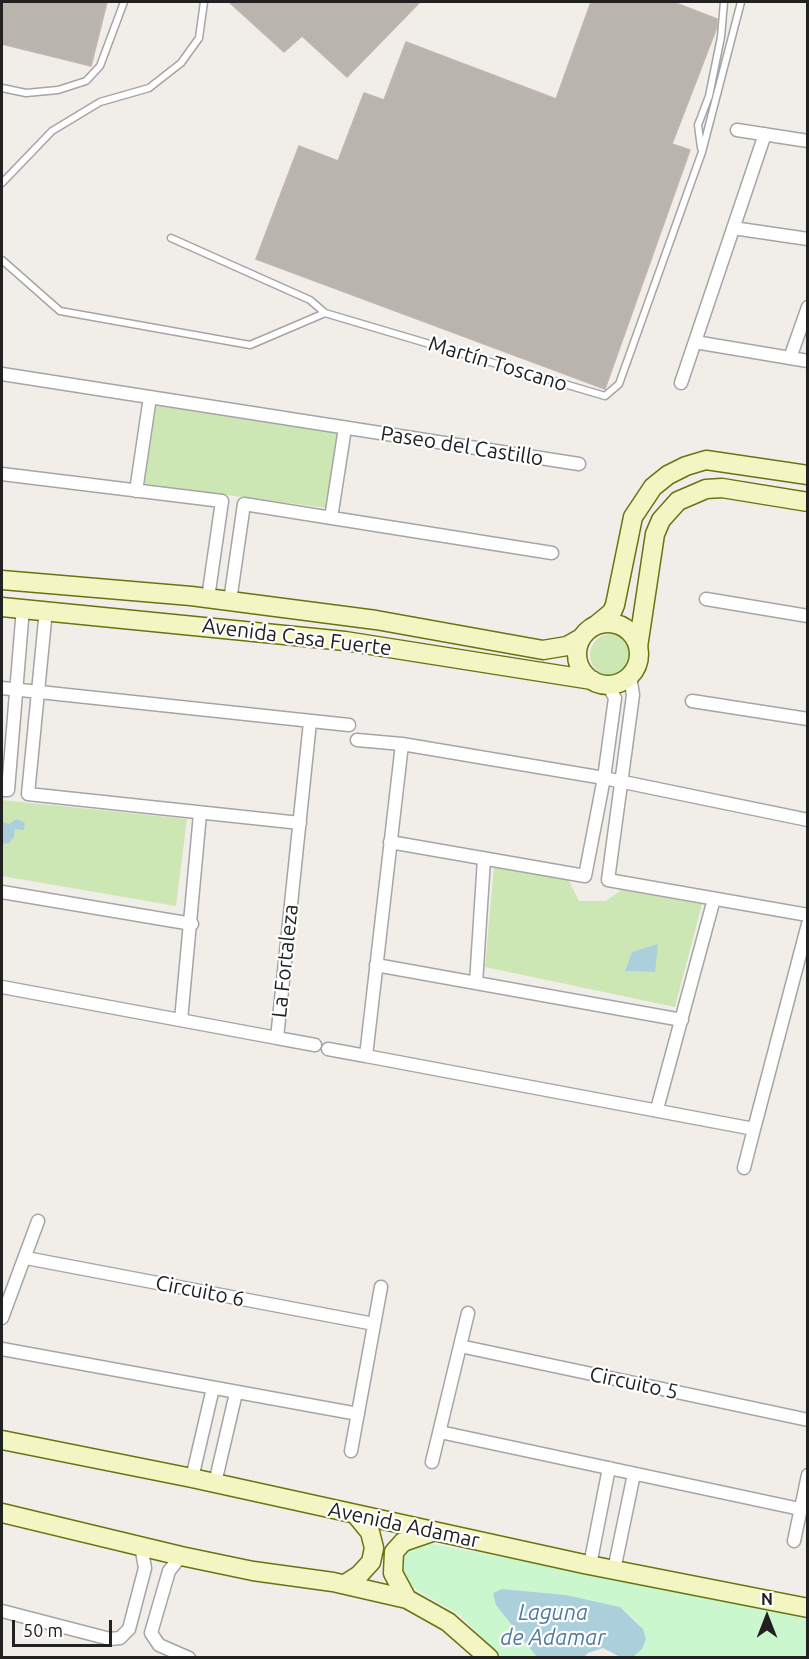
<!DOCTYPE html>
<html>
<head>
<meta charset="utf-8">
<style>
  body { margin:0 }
  #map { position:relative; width:809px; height:1659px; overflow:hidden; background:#f1eee9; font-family:Ubuntu,sans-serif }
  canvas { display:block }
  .frame { position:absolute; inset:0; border:3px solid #212121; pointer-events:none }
  .north { position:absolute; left:737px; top:1587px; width:60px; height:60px; -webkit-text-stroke:4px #fff; paint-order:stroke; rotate:0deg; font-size:16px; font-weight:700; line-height:24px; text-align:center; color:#212121 }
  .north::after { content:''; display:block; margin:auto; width:21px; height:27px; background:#212121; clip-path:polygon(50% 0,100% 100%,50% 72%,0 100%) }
  .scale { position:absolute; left:12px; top:1620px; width:100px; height:27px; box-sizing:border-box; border:3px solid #212121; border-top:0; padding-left:8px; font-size:18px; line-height:21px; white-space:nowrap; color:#212121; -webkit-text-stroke:4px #fff; paint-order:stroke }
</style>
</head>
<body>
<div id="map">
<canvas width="809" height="1659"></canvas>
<div class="frame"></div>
<div class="north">N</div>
<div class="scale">50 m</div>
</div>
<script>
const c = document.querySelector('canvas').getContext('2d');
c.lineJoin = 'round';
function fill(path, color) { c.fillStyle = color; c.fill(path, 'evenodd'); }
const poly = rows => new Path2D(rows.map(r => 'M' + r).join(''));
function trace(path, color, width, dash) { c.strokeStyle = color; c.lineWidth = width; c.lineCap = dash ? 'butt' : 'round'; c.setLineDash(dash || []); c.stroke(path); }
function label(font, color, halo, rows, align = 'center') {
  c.font = font + ' Ubuntu,sans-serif'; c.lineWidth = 4.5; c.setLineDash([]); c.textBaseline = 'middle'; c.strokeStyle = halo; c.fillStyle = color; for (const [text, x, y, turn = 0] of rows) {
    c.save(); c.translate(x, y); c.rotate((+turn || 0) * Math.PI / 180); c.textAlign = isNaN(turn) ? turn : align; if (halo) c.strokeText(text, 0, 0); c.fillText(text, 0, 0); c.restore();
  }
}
fill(poly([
  [156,403,338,430,326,508,144,484],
  '590 655a21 21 0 1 1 42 0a21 21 0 1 1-42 0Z',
  [2,800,187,819,176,906,2,876],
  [494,866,568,879,579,901,606,901,621,890,702,904,675,1007,485,967]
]), '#cce7b3');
fill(poly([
  [416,1541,761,1606,807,1620,807,1657,633,1657,642,1649,646,1639,637,1621,620,1607,566,1595,502,1589,537,1657,500,1657,460,1615,408,1585,400,1576,401,1553]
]), '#caf7ce');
fill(poly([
  [17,819,25,823,24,830,15,829,14,837,9,843,2,844,2,822,9,824],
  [658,944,655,972,625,971,632,952],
  [502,1589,566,1595,620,1607,643,1629,646,1639,642,1649,633,1657,620,1657,603,1648,588,1653,584,1657,537,1657,496,1605,493,1593]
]), '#acd0db');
const building = poly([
  [2,2,107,2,91,66,2,44,2,2],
  [229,2,420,2,347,77,302,36,284,52,229,2],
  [591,2,673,2,717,19,717,27,672,144,690,150,605,389,256,259,299,146,338,161,364,93,384,100,406,42,556,99,591,2]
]);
fill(building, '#bab4ae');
trace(building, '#c2b6ac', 1.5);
const lane = poly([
  [2,88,26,93,58,90,86,81,100,66,124,2],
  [701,148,698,125,709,96,721,37,724,2],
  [2,183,52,131,100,102,149,88,181,63,199,38,204,2],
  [171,238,310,300,325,313],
  [2,260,60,311,250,345,325,313,605,396,619,384,702,152,741,2]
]);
const street = poly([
  [737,130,808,141],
  [733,228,808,239],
  [695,342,808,361],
  [790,358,808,307],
  [2,374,579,464],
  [681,383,765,134],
  [2,474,222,501,208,598],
  [136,491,150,397],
  [331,518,345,428],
  [706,599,808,616],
  [230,601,244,504,552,553],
  [46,610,28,794,300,823],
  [630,676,633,695,608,880,808,915],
  [2,688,349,725],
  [692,701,808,719],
  [357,740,402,744],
  [2,790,8,790,23,608],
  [808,820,604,778,402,744,366,1056,754,1129,808,924],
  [390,842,585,876,604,778,615,698,608,685],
  [2,892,192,924],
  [376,965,682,1020],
  [476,983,484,859],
  [2,987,277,1038,310,722],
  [181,1020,200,814],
  [277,1038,315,1045],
  [328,1049,366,1056],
  [657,1109,714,899],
  [744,1168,754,1129],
  [26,1258,374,1324],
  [468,1313,460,1346,808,1420],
  [2,1318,38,1221],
  [2,1349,358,1414],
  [440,1432,800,1509],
  [351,1451,381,1287],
  [432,1462,460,1346],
  [192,1478,213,1388],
  [215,1483,236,1393],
  [794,1541,808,1475],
  [181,1556,169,1571,151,1633,159,1645,189,1658],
  [590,1565,609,1468],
  [614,1570,634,1474],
  [2,1611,110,1639,120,1638,129,1629,145,1568,141,1546]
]);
const secondary = poly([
  [2,580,191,596,376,620,543,650,567,646,581,638],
  [2,607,345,641,592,680],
  '577 654a31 31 0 1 1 62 0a31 31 0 1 1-62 0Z',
  [595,626,612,612,615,605,633,517,653,487,668,475,686,466,706,460,808,475],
  [638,647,655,534,661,520,678,501,706,489,722,488,808,502],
  [2,1440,192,1478,584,1564,808,1608],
  [2,1513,181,1556,253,1571,333,1582,407,1599,448,1622,489,1658],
  [345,1584,359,1575,371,1562,374,1548,370,1532,356,1515],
  [407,1599,393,1573,394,1552,403,1542,432,1532]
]);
trace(lane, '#a5a5a5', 9);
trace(street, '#a5a5a5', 15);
trace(secondary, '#68740d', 21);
trace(lane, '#fff', 6);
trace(street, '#fff', 12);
trace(secondary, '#f3f6c2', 18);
label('21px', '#212121', '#fff', [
  ["Martín Toscano",498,364,17],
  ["Paseo del Castillo",462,446,9],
  ["Avenida Casa Fuerte",297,637,7],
  ["La Fortaleza",285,961,-84],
  ["Circuito 6",200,1291,11],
  ["Circuito 5",634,1383,12],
  ["Avenida Adamar",404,1525,12]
]);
label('italic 22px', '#5079a4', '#fff', [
  ["Laguna",553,1613],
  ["de Adamar",553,1638]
]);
</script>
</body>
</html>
